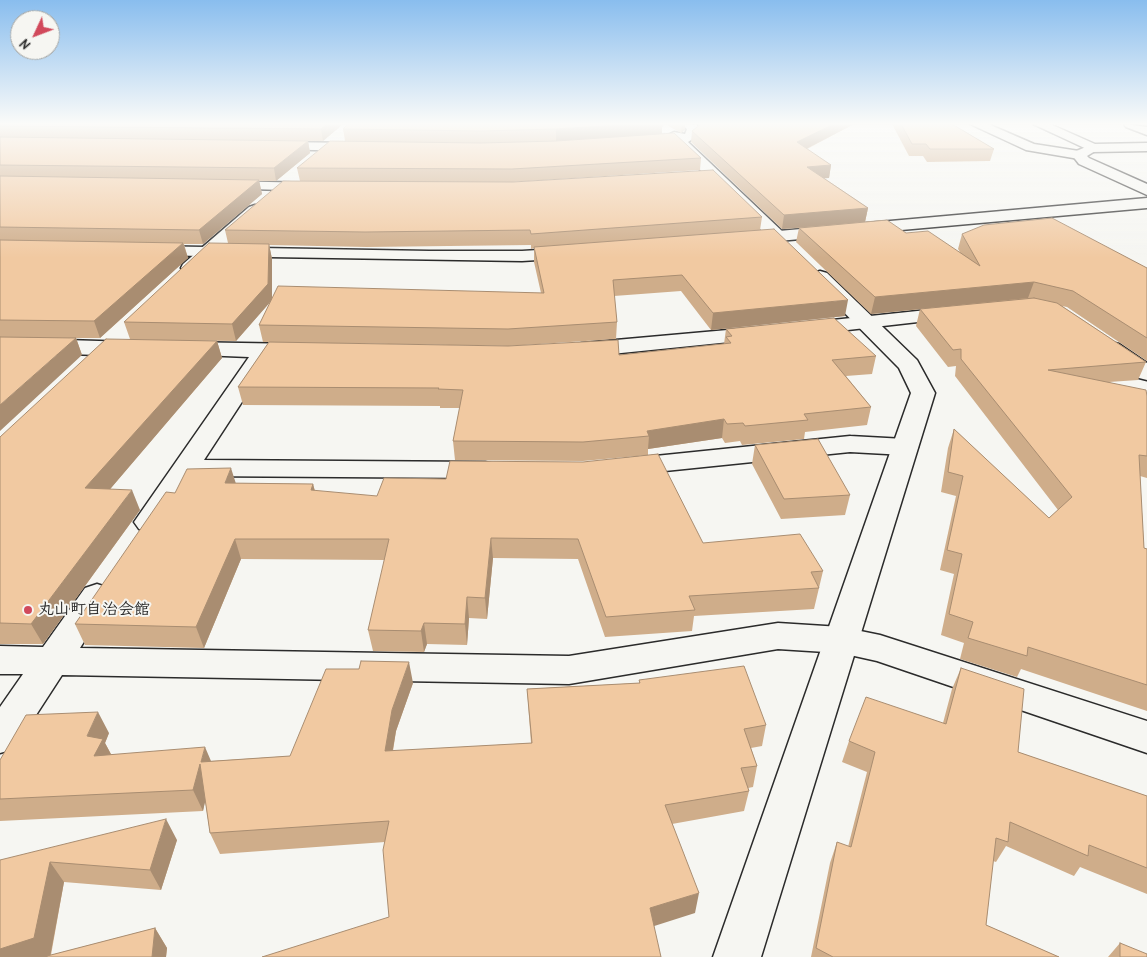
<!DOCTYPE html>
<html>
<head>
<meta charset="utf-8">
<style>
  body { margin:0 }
  #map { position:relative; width:1147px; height:957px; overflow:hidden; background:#f6f6f2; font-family:"Patrick Hand",sans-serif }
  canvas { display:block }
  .north { position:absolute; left:10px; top:10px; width:50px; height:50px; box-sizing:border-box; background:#f6f6f2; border:1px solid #a5a5a2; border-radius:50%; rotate:227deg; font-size:14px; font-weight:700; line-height:20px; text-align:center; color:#2b2b2b }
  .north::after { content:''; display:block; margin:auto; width:18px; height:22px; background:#d1495b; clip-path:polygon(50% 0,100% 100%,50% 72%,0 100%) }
</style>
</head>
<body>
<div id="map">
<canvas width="1147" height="957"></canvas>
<div class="north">N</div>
</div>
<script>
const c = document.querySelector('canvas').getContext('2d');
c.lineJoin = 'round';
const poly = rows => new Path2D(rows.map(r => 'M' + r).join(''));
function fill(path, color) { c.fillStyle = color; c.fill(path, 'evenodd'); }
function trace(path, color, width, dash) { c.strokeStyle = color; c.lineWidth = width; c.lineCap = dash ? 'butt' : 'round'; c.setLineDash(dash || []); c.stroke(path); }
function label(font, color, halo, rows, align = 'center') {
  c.font = font + ' "Patrick Hand","Klee One",sans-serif'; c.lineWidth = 4; c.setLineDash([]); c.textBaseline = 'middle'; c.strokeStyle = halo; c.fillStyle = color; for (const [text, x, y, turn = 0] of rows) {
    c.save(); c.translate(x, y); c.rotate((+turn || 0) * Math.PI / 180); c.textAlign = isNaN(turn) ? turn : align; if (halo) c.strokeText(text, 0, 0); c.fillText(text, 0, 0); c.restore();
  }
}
fill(poly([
  [1030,124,1039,124,1058,134,1053,135,1030,124]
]), '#6f8ba6');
const minor = poly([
  [681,124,697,125,699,135,688,142,783,232,786,236,783,240,771,240,673,143,642,144,636,140,642,136,668,135,674,132,685,134,687,129,681,124],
  [970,124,988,124,1034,144,1079,151,1086,155,1079,159,1026,150,970,124],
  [1033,124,1050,124,1095,144,1147,143,1147,151,1093,152,1033,124],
  [1124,124,1147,127,1147,135,1126,127,1124,124],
  [272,142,361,143,368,147,361,151,267,149,265,146,272,142],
  [223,181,315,183,322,187,315,191,218,188,216,185,218,182,223,181],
  [255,205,261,207,263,210,261,213,197,272,183,272,181,268,183,264,249,207,255,205],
  [955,307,962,309,965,313,962,317,804,335,797,333,793,329,797,325,804,323,955,307],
  [761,327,769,328,772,333,769,338,582,357,574,355,571,350,574,345,582,343,761,327],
  [0,338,132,342,140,344,143,349,140,354,132,356,0,352,0,338],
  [183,342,300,344,308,346,311,351,308,356,300,358,269,357,270,359,204,460,485,462,495,464,499,470,495,476,485,478,194,476,159,529,149,531,139,529,134,522,249,357,175,354,172,349,175,344,183,342],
  [1111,342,1119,344,1147,363,1147,380,1139,378,1103,354,1100,349,1103,344,1111,342],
  [850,436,905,439,914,441,918,447,914,453,905,455,850,452,626,475,616,473,612,467,616,461,626,459,850,436],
  [97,584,109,588,113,596,80,648,569,656,778,623,841,627,880,635,1147,721,1147,753,877,661,841,653,778,649,569,684,62,675,14,749,0,753,0,707,23,674,0,674,0,646,43,647,85,588,97,584]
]);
const tertiary = poly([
  [1093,144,1100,148,1087,156,1089,158,1147,184,1147,195,1079,164,1072,155,1074,152,1093,144],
  [1147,198,1147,208,745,244,739,243,736,239,739,235,745,234,1147,198],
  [148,246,429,251,522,251,570,248,576,249,579,253,576,257,570,258,522,261,142,255,139,251,142,247,148,246],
  [820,271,827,273,917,360,935,393,761,957,713,957,911,393,899,368,813,281,811,277,813,273,820,271]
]);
trace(minor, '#2b2b2b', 3);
trace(tertiary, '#2b2b2b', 3);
fill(minor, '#f6f6f2');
fill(tertiary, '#f6f6f2');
fill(poly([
  [0,124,343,124,323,141,308,141,310,153,276,181,259,181,262,194,203,244,184,244,188,258,100,338,76,338,82,355,0,337],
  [348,124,685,124,685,130,681,133,665,124,662,127,662,134,701,158,700,170,513,182,414,182,762,217,760,230,845,316,711,330,681,291,614,296,617,322,616,339,509,346,330,343,619,355,724,344,726,329,876,356,872,374,846,376,871,407,867,425,805,432,804,439,742,445,740,441,725,443,722,438,648,449,648,455,583,461,455,460,453,441,460,408,440,408,440,406,243,405,238,387,269,342,263,342,259,325,271,301,236,341,150,340,217,341,222,358,110,489,140,510,43,644,0,644,0,437,130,339,124,322,228,243,225,230,300,181,297,168,345,141,343,129],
  [269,245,367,247,531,245,531,249,534,248,534,262,541,293,272,299,272,259],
  [698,124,854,124,807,149,831,165,829,178,824,178,868,208,865,222,906,233,960,252,958,249,962,234,1147,268,1147,361,1067,307,1062,306,1146,362,1138,380,1109,382,1147,396,1147,478,1140,476,1144,548,1147,549,1147,711,1021,669,1017,677,960,659,964,643,941,635,954,574,940,570,956,496,941,492,948,448,954,429,1049,518,1058,510,955,376,956,366,948,367,916,326,920,309,983,303,871,314,796,242,799,228,782,229,691,142,692,131,699,125],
  [892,124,952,124,994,149,990,161,927,162,923,156,909,156],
  [755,445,850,495,845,515,781,519,752,464],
  [236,483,313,484,315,491,703,543,823,571,814,609,694,616,692,631,605,637,578,559,493,558,487,619,469,618,467,645,427,644,424,652,373,651,368,630,385,560,241,559,204,648,85,645,75,624,175,493],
  [961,668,1018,752,1147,796,1147,894,1080,867,1074,876,1006,846,996,862,993,861,986,925,1059,957,811,957,830,863,837,842,848,847,867,772,842,762,849,741,943,723,952,689],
  [639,680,766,725,762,746,751,748,757,766,753,787,748,788,749,791,744,811,672,824,695,913,389,917,385,842,220,854,210,833,205,800,203,811,0,821,0,760,109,733,105,743,111,754,211,761,290,756,413,683,396,731,393,751,531,743,527,689,639,683],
  [177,840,161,890,64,882,51,955,155,928,167,948,166,957,0,957,0,860],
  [1120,943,1147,957,1108,957]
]), '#cfad8a');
fill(poly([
  [327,124,343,124,323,141,321,129],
  [637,124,665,124,662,127,662,134,556,141,556,129],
  [682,124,685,124,685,130,681,133],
  [834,124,854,124,796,154,797,142],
  [308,141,310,153,276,181,274,168],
  [831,165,829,178,805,180,807,167],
  [259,180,262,194,203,244,199,230],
  [868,208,865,222,782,229,784,215],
  [183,243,188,258,100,338,94,321],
  [269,244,272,259,272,300,236,341,232,324],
  [1034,282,1028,298,871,314,875,297],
  [848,300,845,316,711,330,713,313],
  [76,338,82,355,0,431,0,405],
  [217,341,222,358,94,508,85,488],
  [724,419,722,438,648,449,649,436,647,431],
  [231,468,237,487,225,483],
  [313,484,318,504,311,490],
  [132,490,140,510,43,644,31,624],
  [491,538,493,558,487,619,485,598],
  [235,539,241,559,204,648,196,627],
  [467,597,469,618,467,645,465,624],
  [424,623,427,644,424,652,421,631],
  [409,662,413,683,396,731,389,772,385,751,392,710],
  [98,712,109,733,105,743,114,760,94,756,87,736],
  [205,747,214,768,201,762],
  [200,764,209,785,203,811,193,790],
  [166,819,177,840,161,890,150,870],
  [50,862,64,882,50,957,0,957,0,949],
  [699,893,695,913,648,928,650,908],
  [155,928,167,948,166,957,152,957]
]), '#a98d71');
const building = poly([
  [0,124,327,124,321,129,0,126,0,124],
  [348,124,637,124,556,129,481,131,343,129,348,124],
  [701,124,834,124,797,142,831,165,807,167,868,208,784,215,692,131,701,124],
  [901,124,952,124,994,149,930,149,926,144,912,144,901,124],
  [674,133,701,158,512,169,297,168,330,141,481,143,556,141,674,133],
  [0,137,308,141,274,168,0,165,0,137],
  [713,170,762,217,531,234,530,230,365,232,225,230,283,181,513,182,713,170],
  [0,176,259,180,199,230,0,227,0,176],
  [1052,218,1147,268,1147,338,1073,291,1034,282,875,297,799,228,887,220,906,233,928,231,980,266,962,234,984,225,1052,218],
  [774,229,848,300,713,313,682,275,613,280,617,322,508,329,259,325,278,286,544,293,534,247,774,229],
  [0,240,183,243,94,321,0,320,0,240],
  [209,243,269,244,268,284,232,324,124,322,209,243],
  [1034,298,1057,303,1146,362,1048,370,1146,390,1147,396,1147,456,1139,455,1144,548,1147,549,1147,685,1028,647,1027,656,968,638,973,622,949,614,962,554,947,550,963,476,948,472,954,429,1049,518,1072,497,961,359,961,349,953,350,920,309,1034,298],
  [834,318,876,356,832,360,871,407,804,414,808,420,745,426,743,423,727,424,724,419,647,431,649,436,583,442,453,441,463,390,438,389,439,388,238,387,269,342,508,346,618,340,619,355,731,343,726,337,732,336,726,329,834,318],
  [0,337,76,338,0,405,0,337],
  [106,339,217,341,85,488,132,490,31,624,0,623,0,437,106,339],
  [818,439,850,495,784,499,755,445,818,439],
  [658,454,703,543,800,534,823,571,811,572,819,588,689,596,695,610,606,617,578,539,491,538,485,598,467,597,465,624,424,623,421,631,368,630,389,539,235,539,196,627,75,624,166,492,175,493,187,469,231,468,225,483,313,484,311,490,377,496,384,478,446,479,450,461,583,462,658,454],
  [361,661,409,662,392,710,385,751,532,743,527,689,640,683,639,680,744,666,766,725,744,729,757,766,741,768,749,791,665,805,699,893,650,908,661,957,262,957,389,917,383,850,389,821,210,833,200,764,193,790,0,799,0,760,26,715,98,712,87,736,103,739,94,756,205,747,201,762,290,756,326,669,359,669,361,661],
  [961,668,1024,689,1018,752,1147,796,1147,868,1089,845,1088,856,1010,822,1008,842,996,838,986,925,1059,957,833,957,816,948,837,842,851,847,875,752,849,741,866,697,946,724,961,668],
  [166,819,150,870,50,862,34,938,0,949,0,860,166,819],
  [155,928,152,957,47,957,47,956,155,928],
  [1120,943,1147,954,1147,957,1120,957,1120,943]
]);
fill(building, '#f1c9a1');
trace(building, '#a98d71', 1);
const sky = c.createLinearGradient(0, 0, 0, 258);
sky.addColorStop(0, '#89bdee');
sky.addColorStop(0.48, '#fbfbf9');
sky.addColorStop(1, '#fbfbf900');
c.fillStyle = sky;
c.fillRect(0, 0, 1147, 258);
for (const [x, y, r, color] of [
  [28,610,5,"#d1495b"]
]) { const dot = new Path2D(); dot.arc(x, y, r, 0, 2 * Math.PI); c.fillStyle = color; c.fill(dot); trace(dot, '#f6f6f2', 2); }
label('bold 16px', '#2b2b2b', '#f6f6f2', [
  ["丸山町自治会館",38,610]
], 'left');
</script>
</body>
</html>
